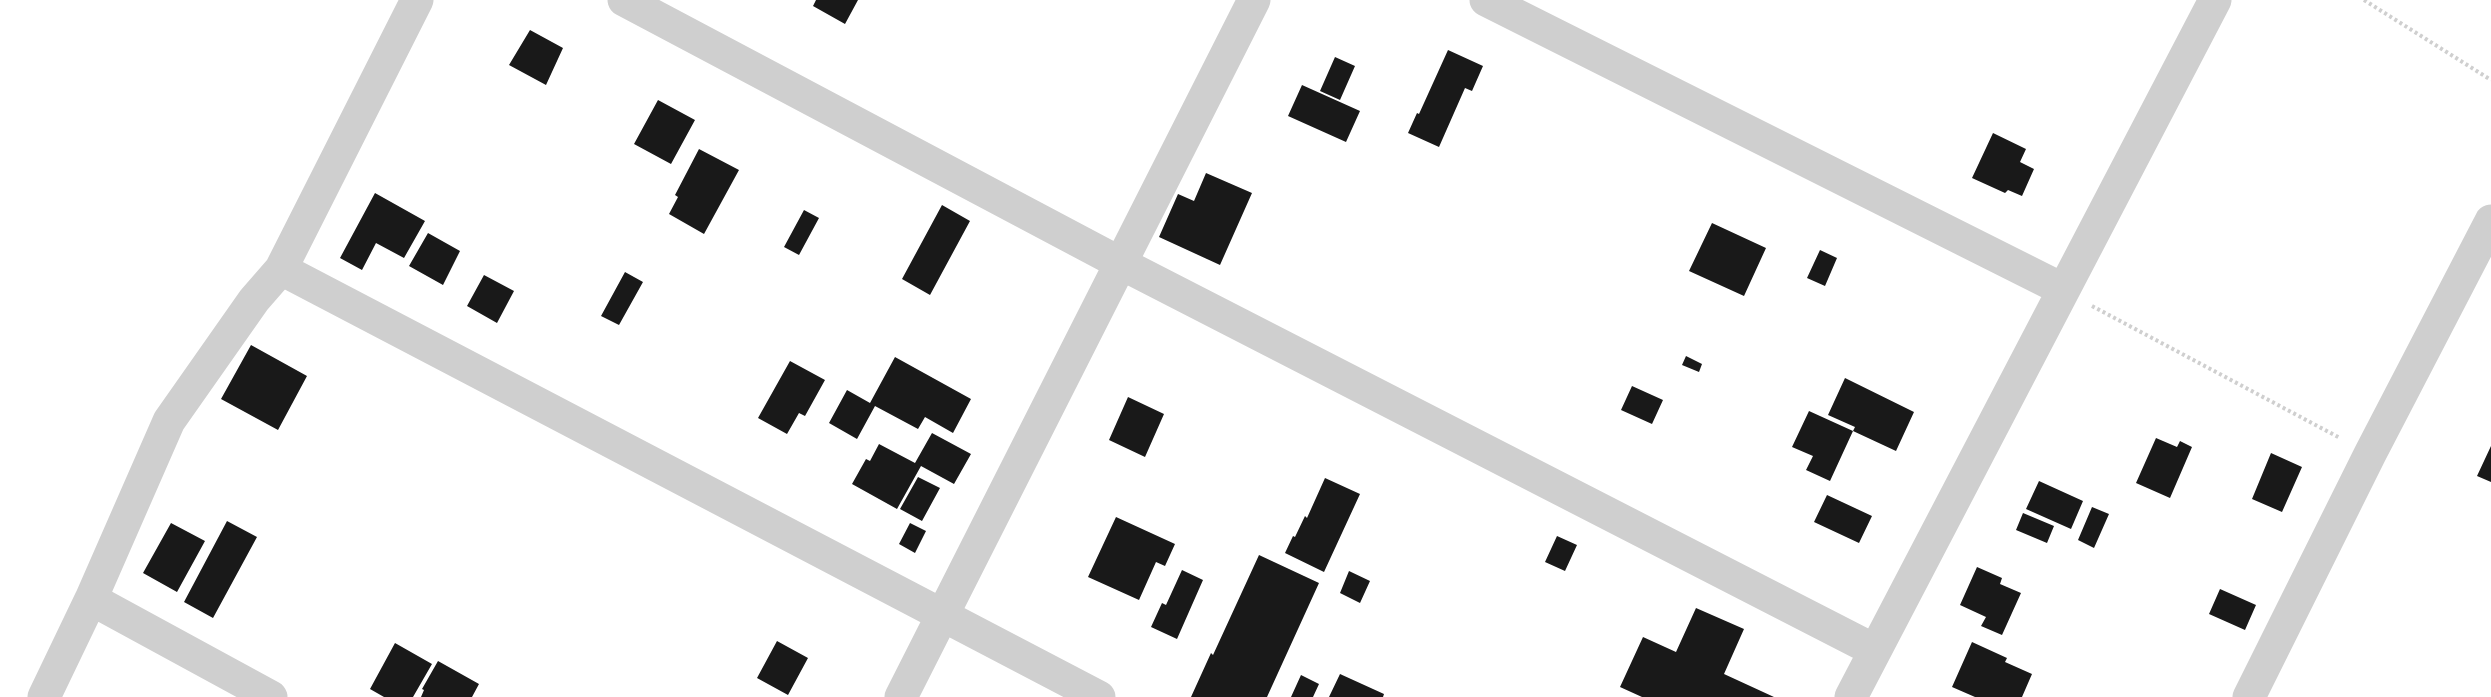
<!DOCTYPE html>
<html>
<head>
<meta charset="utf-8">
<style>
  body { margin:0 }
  canvas { display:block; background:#fff }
</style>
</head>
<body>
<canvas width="2491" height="697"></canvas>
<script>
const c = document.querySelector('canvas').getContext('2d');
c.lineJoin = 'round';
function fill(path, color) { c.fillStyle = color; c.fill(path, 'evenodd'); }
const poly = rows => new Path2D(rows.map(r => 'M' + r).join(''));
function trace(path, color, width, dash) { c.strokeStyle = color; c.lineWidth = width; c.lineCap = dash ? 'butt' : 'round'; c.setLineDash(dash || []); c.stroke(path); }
fill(poly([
  [816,0,858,0,845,24,813,6],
  [530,30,563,48,546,85,509,65],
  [1448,50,1483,66,1472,91,1465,88,1439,147,1408,133,1417,113,1419,114],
  [1335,57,1355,66,1340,100,1320,91],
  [1302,85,1360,111,1346,142,1288,116],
  [658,100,695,120,671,164,634,144],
  [1993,133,2026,149,2020,162,2034,169,2022,196,2008,190,2005,193,1972,178],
  [699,149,739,170,704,234,669,214,678,197,675,195],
  [1206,173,1252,193,1220,265,1159,237,1178,194,1194,201],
  [375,193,425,221,404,258,376,243,362,270,340,258],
  [942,205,970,221,930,295,902,279],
  [804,210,819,218,799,255,784,247],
  [1712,223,1766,248,1744,296,1689,271],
  [428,233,460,251,443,285,409,266],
  [1820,250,1837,258,1825,286,1807,278],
  [625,272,643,282,619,325,601,316],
  [484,275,514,291,497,323,467,306],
  [251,345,307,376,278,430,221,399],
  [1686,356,1702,364,1699,372,1682,365],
  [895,357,971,399,953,433,925,417,918,429,875,406,857,439,829,423,847,390,870,403],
  [790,361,825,380,805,416,799,413,787,434,758,418],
  [1845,378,1914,412,1896,451,1853,431,1855,427,1828,415],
  [1632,386,1663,400,1652,424,1621,410],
  [1128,397,1164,414,1145,457,1109,440],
  [1809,411,1853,431,1830,481,1806,470,1813,456,1792,447],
  [932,433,971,454,954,484,921,466,897,509,852,484,866,459,870,461,879,444,915,463],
  [2156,438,2177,447,2180,441,2192,447,2170,498,2136,483],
  [2491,446,2491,482,2477,476],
  [2271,453,2302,467,2282,512,2252,499],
  [918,477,940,488,922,521,900,509],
  [1325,478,1360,494,1324,572,1285,553,1293,536,1295,537,1305,516,1307,518],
  [2039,481,2083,501,2071,529,2026,509],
  [1827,495,1872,516,1859,543,1814,522],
  [2092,507,2109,514,2094,548,2078,540],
  [2023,513,2054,526,2047,543,2016,530],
  [1116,517,1175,544,1165,566,1156,562,1139,600,1088,577],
  [227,521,257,537,213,618,184,602],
  [171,523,205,541,177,592,143,573],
  [910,523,926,531,915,553,899,544],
  [1557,536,1577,545,1565,571,1545,562],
  [1259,555,1319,583,1267,697,1191,697,1211,653,1213,655],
  [1977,567,2002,578,2000,584,2021,593,2002,635,1981,626,1986,617,1960,605],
  [1182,570,1203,580,1177,639,1151,627,1162,603,1166,605],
  [1349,571,1370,581,1360,603,1340,593],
  [2220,589,2256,605,2245,630,2209,614],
  [1696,608,1744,629,1724,674,1774,697,1642,697,1620,687,1643,637,1676,652],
  [777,641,808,658,788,695,757,678],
  [1972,642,2007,658,2005,662,2032,674,2022,697,1975,697,1952,687],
  [395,643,432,664,413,697,384,697,370,689],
  [438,661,479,684,472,697,421,697,424,690,422,689],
  [1340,674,1384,694,1383,697,1329,697],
  [1301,675,1319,684,1313,697,1291,697]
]), '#191919');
trace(poly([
  [2364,0,2491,80],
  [2092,306,2340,438]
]), '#cfcfcf', 4, [3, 3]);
trace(poly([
  [624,0,1122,264,1874,650],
  [1486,0,2062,289],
  [281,269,1099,697],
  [91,599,169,421,254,300,281,269,417,0],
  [44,697,91,599,271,697],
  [901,697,1254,0],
  [1851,697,2215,0],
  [2249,697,2370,454,2491,221]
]), '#cfcfcf', 33);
</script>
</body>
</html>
